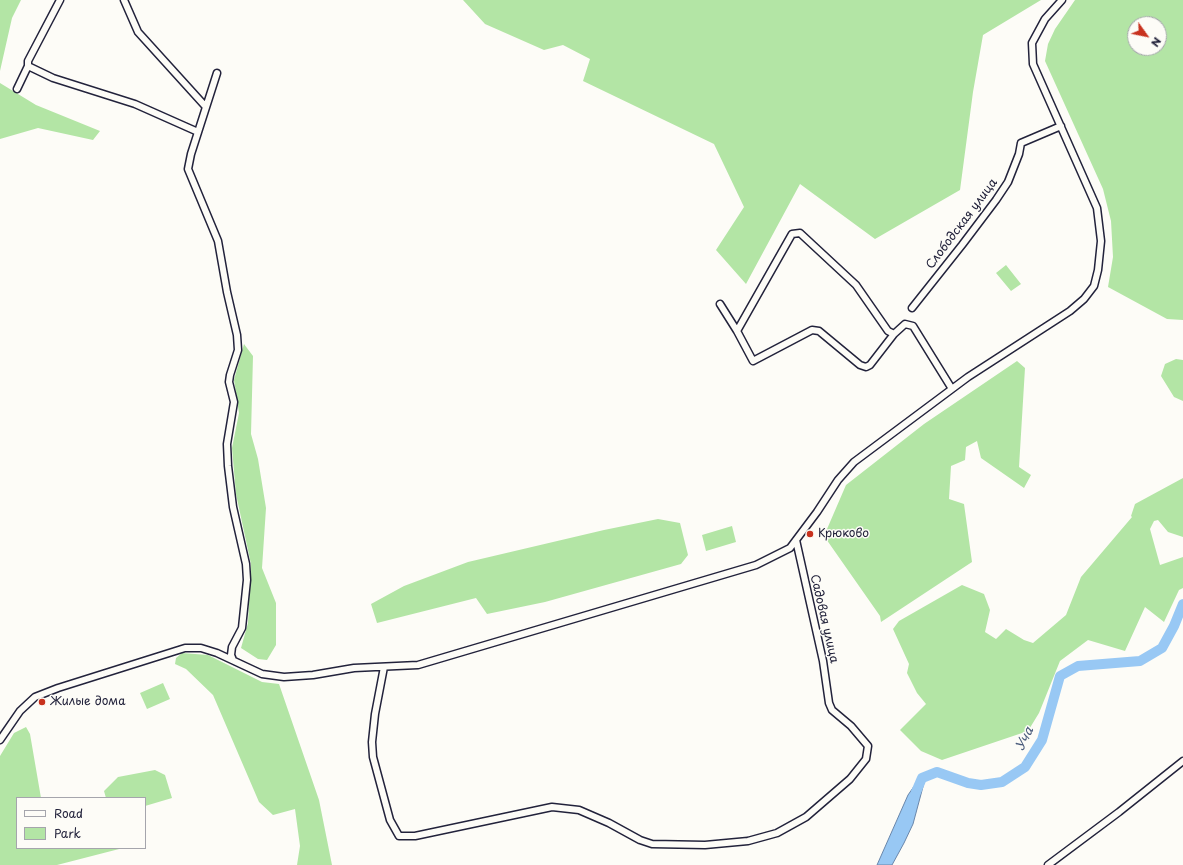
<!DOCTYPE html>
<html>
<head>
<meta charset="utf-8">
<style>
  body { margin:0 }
  #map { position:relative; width:1183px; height:865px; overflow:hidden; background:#fdfcf7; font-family:"Playpen Sans",sans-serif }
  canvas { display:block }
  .legend { position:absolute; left:16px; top:797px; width:130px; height:52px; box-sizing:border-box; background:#fdfcf7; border:1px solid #a5a5ac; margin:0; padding:5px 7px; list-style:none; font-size:12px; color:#22223b }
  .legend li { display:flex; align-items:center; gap:8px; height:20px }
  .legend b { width:20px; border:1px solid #a5a5ac }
  .north { position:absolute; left:1127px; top:16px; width:40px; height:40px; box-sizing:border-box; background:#fdfcf7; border:1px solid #a5a5ac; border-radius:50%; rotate:123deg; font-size:11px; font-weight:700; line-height:16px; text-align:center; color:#22223b }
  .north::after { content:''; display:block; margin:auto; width:14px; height:18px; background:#c8321e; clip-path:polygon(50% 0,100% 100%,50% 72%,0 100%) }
</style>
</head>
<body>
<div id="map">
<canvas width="1183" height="865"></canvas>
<ul class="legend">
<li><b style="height:5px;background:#fdfcf7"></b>Road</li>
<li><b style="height:11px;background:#b3e5a5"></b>Park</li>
</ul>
<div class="north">N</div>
</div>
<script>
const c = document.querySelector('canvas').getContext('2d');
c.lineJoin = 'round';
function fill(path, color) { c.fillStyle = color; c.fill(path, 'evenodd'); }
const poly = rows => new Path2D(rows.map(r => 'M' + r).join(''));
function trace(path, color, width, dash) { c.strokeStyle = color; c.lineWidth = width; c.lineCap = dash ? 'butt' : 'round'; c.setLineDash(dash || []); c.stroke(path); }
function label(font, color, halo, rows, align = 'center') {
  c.font = font + ' "Playpen Sans",sans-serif'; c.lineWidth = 3; c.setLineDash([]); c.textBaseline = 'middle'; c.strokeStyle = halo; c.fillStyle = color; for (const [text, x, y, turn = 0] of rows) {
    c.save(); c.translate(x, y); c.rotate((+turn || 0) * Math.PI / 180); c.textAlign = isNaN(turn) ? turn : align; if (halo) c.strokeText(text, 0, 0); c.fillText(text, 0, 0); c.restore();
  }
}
fill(poly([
  [0,0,21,0,12,18,0,71],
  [463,0,1041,0,983,35,973,92,960,190,875,239,800,184,746,284,716,250,744,207,714,144,583,81,590,59,563,45,544,50,485,24],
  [1075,0,1183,0,1183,320,1167,319,1108,287,1113,257,1111,221,1103,189,1045,61,1048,44,1055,29],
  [1135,24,1159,24,1159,48,1135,48],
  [0,83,36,105,100,131,93,140,38,128,0,139],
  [1006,265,1021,284,1011,291,996,273],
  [244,344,253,356,251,434,258,459,266,508,262,568,276,603,276,645,267,660,258,659,241,648,248,623,251,564,236,494,232,448,239,413,234,380],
  [1176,359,1183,360,1183,401,1174,397,1161,376,1165,364],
  [1017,361,1025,368,1019,467,1031,475,1024,488,981,458,977,441,966,447,965,460,951,466,949,499,964,504,972,562,881,622,880,616,824,536,846,485,924,424],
  [1183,478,1183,537,1168,532,1158,520,1154,521,1150,529,1160,565,1183,557,1183,588,1179,590,1164,622,1145,607,1125,651,1088,640,1060,661,1039,713,1028,731,942,760,921,751,900,730,926,704,917,693,907,673,909,664,893,629,899,621,962,585,984,594,990,610,985,632,996,639,1006,629,1024,640,1033,643,1066,615,1081,577,1132,517,1131,516,1135,504],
  [658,519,680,523,688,555,681,564,545,602,487,614,476,598,377,623,371,604,404,586,468,562,604,530],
  [732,526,736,542,706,551,702,535],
  [182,653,208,655,262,682,279,684,319,800,332,865,297,865,300,846,295,809,273,815,259,802,213,695,186,669,175,664,176,658],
  [163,683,170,699,147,709,140,693],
  [26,727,30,734,41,798,17,798,17,848,123,848,57,865,0,865,0,756,14,733],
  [155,770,165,775,172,798,145,806,145,798,106,798,104,791,118,777]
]), '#b3e5a5');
const water = poly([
  [919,779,924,783,913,824,904,843,892,865,877,865,908,795,919,779]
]);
fill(water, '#98c8f4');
trace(water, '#6986aa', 1);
trace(poly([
  [916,792,922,778,937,772,968,783,981,785,1002,782,1025,767,1042,740,1060,676,1078,666,1140,661,1162,648,1174,626,1183,604]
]), '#98c8f4', 10);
const street = poly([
  [124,0,138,32,206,107],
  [28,66,53,78,135,104,198,132],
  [217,73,191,154,188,169,218,241,227,292,237,335,238,350,230,375,229,382,234,402,227,444,228,466,233,507,246,564,247,580,242,628,232,647,231,655,233,660],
  [17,89,28,66,28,61,60,0],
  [720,304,737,331,792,234,800,233,856,285,888,331,894,334,905,324,913,326,952,389],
  [912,308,962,245,996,200,1008,182,1019,154,1021,143,1061,126],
  [737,331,753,361,812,330,819,331,860,365,866,367,870,365,894,334],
  [384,667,375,714,372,742,373,757,390,820,399,836,415,836,552,807,579,810,609,823,640,840,652,844,705,845,748,841,777,833,806,817,850,779,866,759,868,746,851,726,832,710,829,703,823,661,796,540],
  [0,740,20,711,35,697,58,688,185,648,201,648,217,653,262,674,284,677,313,675,354,668,418,665,756,565,790,548,817,512,838,480,854,462,968,377,1070,311,1084,299,1094,286,1098,270,1101,241,1097,208,1033,64,1032,43,1045,19,1062,0],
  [1048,865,1119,812,1183,761]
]);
trace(street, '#22223b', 9);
trace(street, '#fdfcf7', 6);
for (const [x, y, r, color] of [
  [810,534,4,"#c8321e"],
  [42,702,4,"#c8321e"]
]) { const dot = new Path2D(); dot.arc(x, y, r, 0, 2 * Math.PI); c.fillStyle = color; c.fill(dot); trace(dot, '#fdfcf7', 1.5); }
label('12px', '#22223b', '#fdfcf7', [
  ["Слободская улица",962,224,-53],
  ["Садовая улица",824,619,77]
]);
label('12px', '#22223b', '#fdfcf7', [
  ["Крюково",818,534],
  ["Жилые дома",50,702]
], 'left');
label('italic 13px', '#4b5c7c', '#fdfcf7', [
  ["Уча",1025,739,-63]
]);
</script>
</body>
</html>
